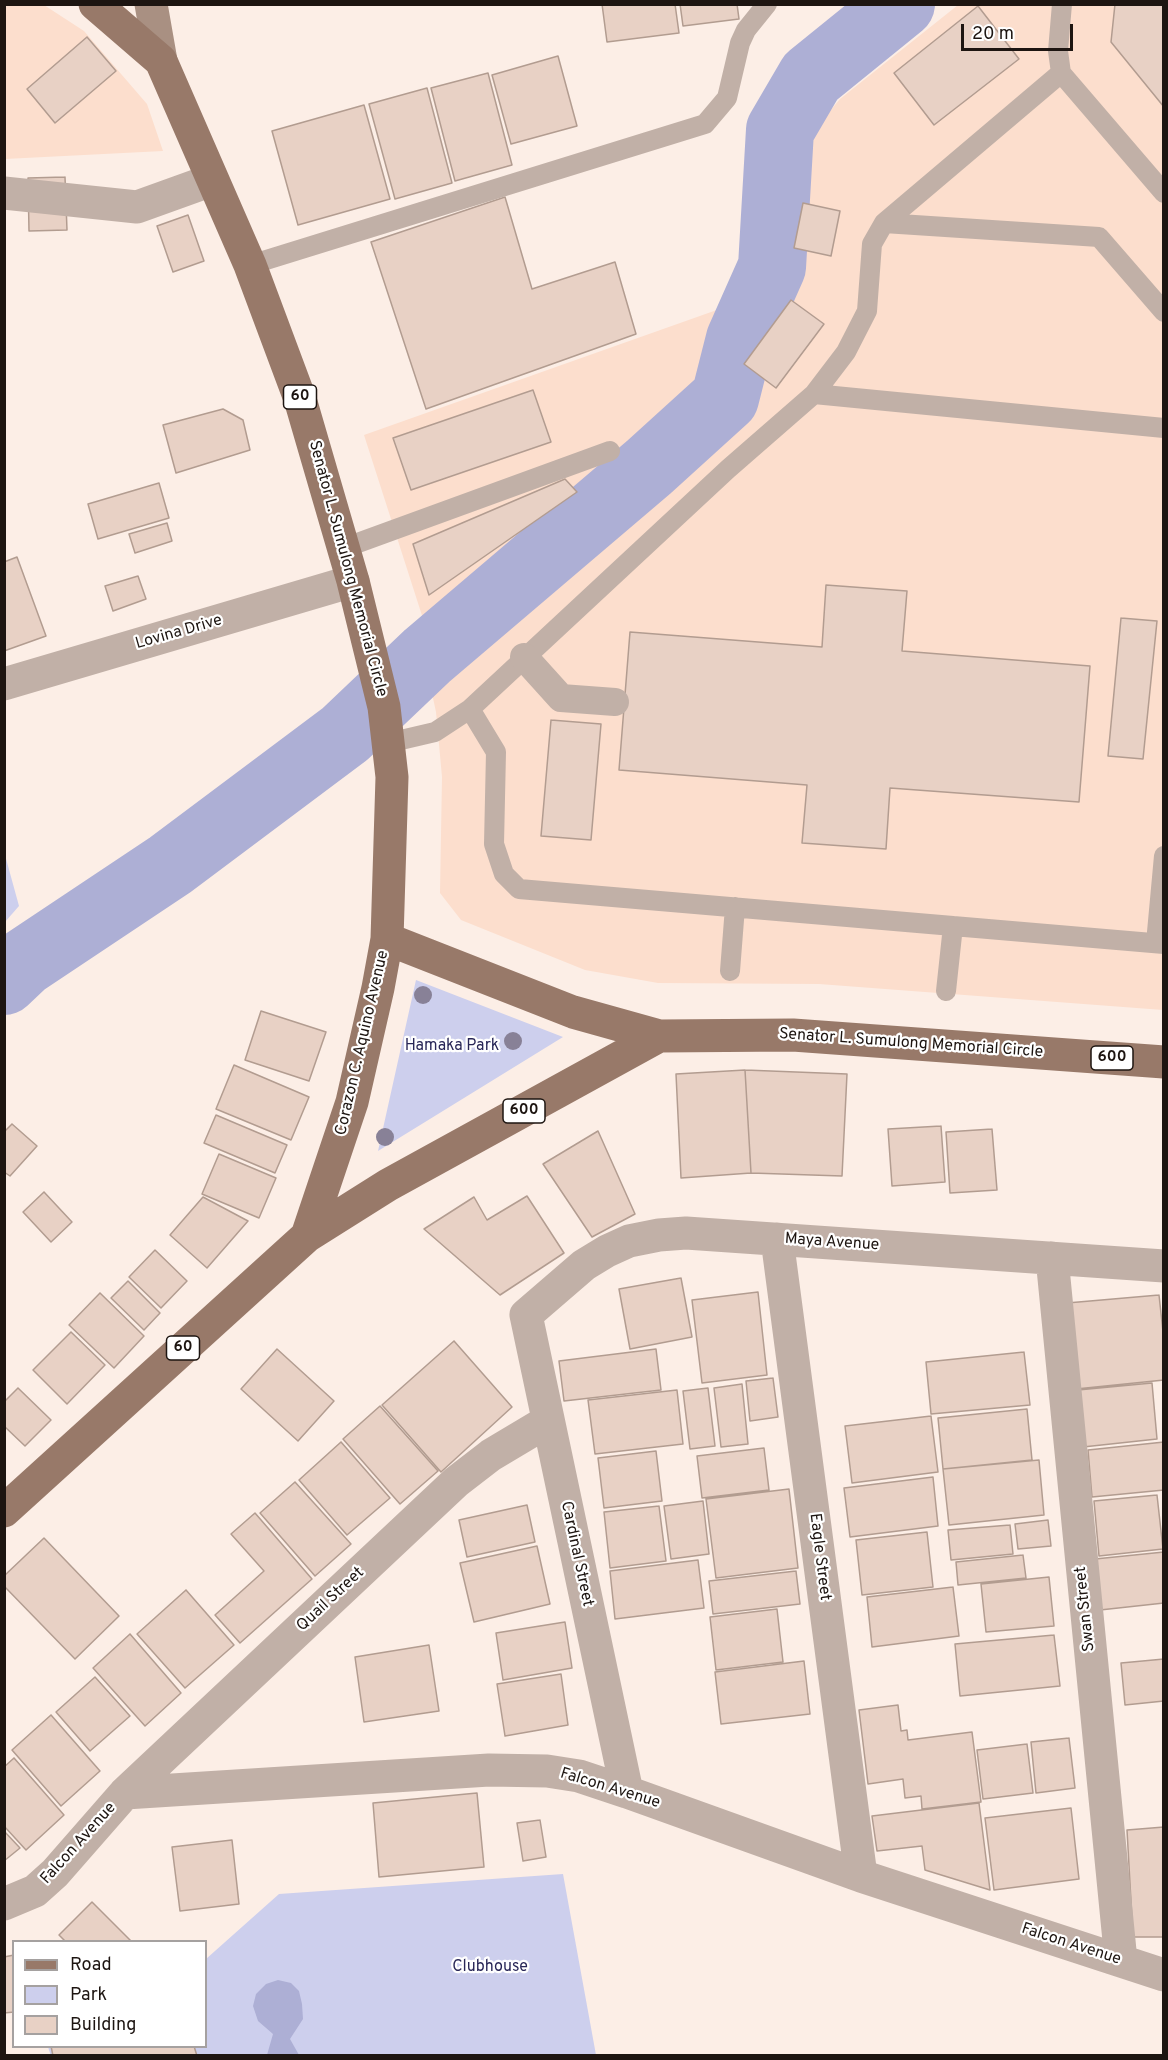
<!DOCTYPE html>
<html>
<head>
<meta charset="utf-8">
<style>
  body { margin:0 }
  #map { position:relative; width:1168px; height:2060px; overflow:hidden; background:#fceee6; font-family:Overpass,sans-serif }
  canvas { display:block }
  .frame { position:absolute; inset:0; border:6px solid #1d1511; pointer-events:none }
  .legend { position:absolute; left:12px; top:1940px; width:195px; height:108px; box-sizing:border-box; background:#fff; border:2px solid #a5a1a0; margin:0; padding:8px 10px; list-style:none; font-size:18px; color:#1d1511 }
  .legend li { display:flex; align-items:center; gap:12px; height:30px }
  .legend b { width:30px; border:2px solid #a5a1a0 }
  .scale { position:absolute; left:961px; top:24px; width:112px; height:27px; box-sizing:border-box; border:3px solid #1d1511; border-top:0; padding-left:8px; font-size:18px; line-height:21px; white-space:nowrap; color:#1d1511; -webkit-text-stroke:4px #fff; paint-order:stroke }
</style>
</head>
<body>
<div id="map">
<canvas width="1168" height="2060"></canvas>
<div class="frame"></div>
<ul class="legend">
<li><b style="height:8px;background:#987969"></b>Road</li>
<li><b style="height:16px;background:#cdcfed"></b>Park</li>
<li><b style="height:16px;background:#e8d1c5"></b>Building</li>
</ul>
<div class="scale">20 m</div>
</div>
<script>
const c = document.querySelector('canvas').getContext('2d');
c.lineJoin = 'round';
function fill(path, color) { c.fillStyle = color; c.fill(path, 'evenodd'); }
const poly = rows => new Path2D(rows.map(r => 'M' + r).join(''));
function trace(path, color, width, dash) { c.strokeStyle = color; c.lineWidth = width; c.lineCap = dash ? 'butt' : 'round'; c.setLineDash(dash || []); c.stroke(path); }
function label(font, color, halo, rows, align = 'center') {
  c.font = font + ' Overpass,sans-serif'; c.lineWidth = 4.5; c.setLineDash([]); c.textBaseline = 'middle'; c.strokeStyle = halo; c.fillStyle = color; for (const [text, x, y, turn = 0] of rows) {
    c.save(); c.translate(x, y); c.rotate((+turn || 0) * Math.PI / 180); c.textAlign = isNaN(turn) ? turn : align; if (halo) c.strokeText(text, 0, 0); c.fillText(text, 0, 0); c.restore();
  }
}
fill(poly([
  [5,5,44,5,84,31,147,104,163,151,5,159],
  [958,5,1163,5,1163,1010,819,984,658,983,585,970,461,920,440,893,442,777,436,712,428,675,722,417,733,399,741,363,779,289,808,137,840,99],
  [745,300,695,405,426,628,364,435]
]), '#fcdecd');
fill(poly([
  [5,855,19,906,5,922,4,922],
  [416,980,563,1037,378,1151],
  [563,1874,596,2055,51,2056,48,2047,206,2046,206,1959,279,1894]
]), '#cdcfed');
fill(poly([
  [278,1980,291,1983,299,1991,302,2004,303,2019,290,2039,299,2055,267,2055,273,2034,258,2021,253,2006,256,1994,266,1984]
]), '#adafd5');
trace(poly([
  [4,981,23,963,170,865,345,734,427,656,649,467,725,398,740,339,772,267,780,130,811,77,901,4]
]), '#adafd5', 68);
const building = poly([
  [602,4,675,4,679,33,607,42,602,4],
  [680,4,737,4,739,19,683,26,680,4],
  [1115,4,1164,4,1164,107,1111,42,1115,4],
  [978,6,1019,59,934,125,894,73,978,6],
  [87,37,116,71,55,123,27,89,87,37],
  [558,56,577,126,511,144,492,75,558,56],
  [488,73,512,165,455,181,431,88,488,73],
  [427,88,452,183,395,199,369,104,427,88],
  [364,105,390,199,298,225,272,131,364,105],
  [65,177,67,230,29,231,28,178,65,177],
  [505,197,532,289,615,262,636,334,426,409,371,242,505,197],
  [803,203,840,211,831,256,794,248,803,203],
  [188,215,204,261,173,272,157,226,188,215],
  [791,300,824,324,776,388,744,364,791,300],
  [533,390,551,442,411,490,393,438,533,390],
  [223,409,243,420,250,450,176,473,163,425,223,409],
  [565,479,577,492,429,595,413,544,565,479],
  [159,483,169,518,98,539,88,504,159,483],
  [167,523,172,541,135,553,129,534,167,523],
  [17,557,46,636,4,651,4,562,17,557],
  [138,576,146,599,113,611,105,586,138,576],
  [826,585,907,591,902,651,1090,666,1079,802,890,788,886,849,802,843,807,785,619,770,630,632,822,647,826,585],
  [1121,618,1157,621,1143,759,1108,756,1121,618],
  [551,720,601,724,591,840,541,836,551,720],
  [261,1011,326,1032,309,1081,245,1060,261,1011],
  [234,1065,309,1097,291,1140,216,1109,234,1065],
  [745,1070,751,1173,681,1178,676,1074,745,1070],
  [745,1070,847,1074,842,1176,751,1173,745,1070],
  [216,1115,287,1145,275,1173,204,1143,216,1115],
  [12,1124,37,1146,10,1176,4,1172,4,1132,12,1124],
  [941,1126,945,1182,892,1186,888,1129,941,1126],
  [992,1129,997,1190,950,1193,946,1132,992,1129],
  [598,1131,635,1214,592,1237,543,1164,598,1131],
  [219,1154,276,1178,259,1218,202,1194,219,1154],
  [44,1192,72,1222,51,1242,23,1212,44,1192],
  [527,1196,564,1253,500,1295,424,1229,474,1197,487,1220,527,1196],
  [203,1197,248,1221,207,1268,170,1235,203,1197],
  [155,1250,187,1281,161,1308,129,1277,155,1250],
  [681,1278,692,1337,630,1349,619,1289,681,1278],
  [128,1281,160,1313,144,1330,111,1298,128,1281],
  [758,1292,767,1375,702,1383,692,1300,758,1292],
  [100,1293,144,1336,114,1368,69,1325,100,1293],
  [1159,1295,1164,1341,1164,1380,1076,1389,1067,1303,1159,1295],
  [71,1332,105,1365,67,1404,33,1370,71,1332],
  [454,1341,512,1407,441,1472,382,1405,454,1341],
  [277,1349,334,1401,298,1441,241,1389,277,1349],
  [656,1349,661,1390,564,1401,559,1361,656,1349],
  [1024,1352,1030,1405,931,1414,926,1362,1024,1352],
  [773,1378,778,1417,750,1421,746,1381,773,1378],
  [1152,1383,1157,1439,1083,1447,1078,1390,1152,1383],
  [742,1384,748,1444,721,1447,714,1388,742,1384],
  [18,1388,51,1420,25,1446,4,1426,4,1402,18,1388],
  [708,1388,715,1446,690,1449,683,1391,708,1388],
  [677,1390,683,1444,595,1454,588,1400,677,1390],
  [380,1406,438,1471,400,1504,343,1439,380,1406],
  [1027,1409,1032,1460,943,1469,938,1418,1027,1409],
  [931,1416,938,1472,852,1483,845,1426,931,1416],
  [341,1442,390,1498,347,1535,299,1480,341,1442],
  [1164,1442,1164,1490,1092,1497,1088,1450,1164,1442],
  [764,1448,769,1490,702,1498,697,1456,764,1448],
  [656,1451,662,1501,604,1508,598,1458,656,1451],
  [1039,1460,1044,1515,949,1525,943,1469,1039,1460],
  [933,1477,938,1526,850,1537,844,1488,933,1477],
  [295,1482,351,1544,315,1576,260,1513,295,1482],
  [789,1489,798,1568,716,1578,706,1499,789,1489],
  [1157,1495,1163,1549,1099,1556,1094,1501,1157,1495],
  [703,1501,709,1554,671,1559,664,1506,703,1501],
  [527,1505,535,1542,467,1557,459,1520,527,1505],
  [659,1506,666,1561,610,1568,604,1512,659,1506],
  [255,1513,312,1579,240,1643,215,1615,264,1571,231,1534,255,1513],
  [1048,1520,1051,1546,1018,1549,1015,1524,1048,1520],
  [1010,1525,1013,1554,951,1560,948,1530,1010,1525],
  [927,1532,933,1587,862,1595,856,1540,927,1532],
  [44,1538,119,1616,75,1659,4,1586,4,1576,44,1538],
  [537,1546,550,1604,474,1622,460,1563,537,1546],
  [1164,1552,1164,1603,1100,1610,1095,1559,1164,1552],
  [1023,1555,1026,1578,958,1585,956,1562,1023,1555],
  [698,1560,704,1608,615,1619,610,1571,698,1560],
  [796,1571,800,1604,713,1614,709,1581,796,1571],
  [1049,1577,1054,1626,986,1632,981,1584,1049,1577],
  [953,1587,959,1636,872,1647,867,1597,953,1587],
  [186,1590,234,1645,185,1688,137,1634,186,1590],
  [777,1609,783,1662,716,1670,710,1617,777,1609],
  [565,1622,572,1668,503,1680,496,1633,565,1622],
  [130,1634,181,1693,145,1726,93,1668,130,1634],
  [1054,1635,1060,1686,960,1696,955,1644,1054,1635],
  [429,1645,439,1711,364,1722,355,1657,429,1645],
  [1164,1659,1164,1701,1125,1705,1121,1663,1164,1659],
  [804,1661,810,1714,721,1724,715,1672,804,1661],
  [561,1674,568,1725,505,1736,497,1684,561,1674],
  [95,1677,130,1716,90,1751,56,1712,95,1677],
  [898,1705,901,1731,907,1730,908,1740,972,1732,981,1802,922,1809,921,1796,905,1798,903,1779,868,1784,859,1710,898,1705],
  [51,1715,100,1771,61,1806,12,1750,51,1715],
  [1069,1738,1075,1788,1036,1793,1031,1742,1069,1738],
  [1027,1744,1033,1793,983,1799,977,1750,1027,1744],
  [14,1758,64,1815,26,1850,4,1826,4,1767,14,1758],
  [477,1793,484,1867,379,1877,373,1803,477,1793],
  [979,1803,990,1890,925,1870,922,1846,877,1851,872,1816,979,1803],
  [1071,1808,1079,1879,994,1890,985,1818,1071,1808],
  [540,1820,546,1857,523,1861,517,1823,540,1820],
  [1164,1827,1164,1937,1133,1937,1127,1830,1164,1827],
  [4,1831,20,1848,4,1861,4,1831],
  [232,1840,239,1904,180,1911,172,1847,232,1840],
  [92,1902,132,1942,66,1942,59,1935,92,1902],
  [14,1955,14,2012,4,2013,4,1957,14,1955],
  [51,2046,194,2046,197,2056,53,2056,51,2046]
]);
fill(building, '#e8d1c5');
trace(building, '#b29c90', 1.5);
trace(poly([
  [1062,4,1058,51,1061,73,1164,193],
  [884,223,1099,237,1164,312],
  [250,265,705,124,727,98,740,43,746,30,767,4],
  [814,394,1164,428],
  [344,548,610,451],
  [470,709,496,752,494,844,504,874,519,889,1164,944],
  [388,743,435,732,470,709,728,469,814,394,846,352,867,311,872,244,884,223,1061,73],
  [1156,943,1164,856],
  [730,971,735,907],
  [946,991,953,926]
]), '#c1b0a7', 20);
trace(poly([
  [524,657,561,698,615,702]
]), '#c1b0a7', 28);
trace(poly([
  [4,193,137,207,212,180],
  [4,684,353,581],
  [777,1239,861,1876],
  [1052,1258,1121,1961],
  [627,1792,526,1315,584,1265,607,1251,629,1241,659,1235,686,1233,1164,1266],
  [125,1793,489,1770,547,1771,579,1776,627,1792,861,1876,1164,1975],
  [4,1904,35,1891,55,1873,125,1793,456,1482,491,1455,548,1421]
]), '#c1b0a7', 33);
trace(poly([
  [151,4,161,61]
]), '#a99082', 33);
trace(poly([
  [387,939,573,1012,659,1036,793,1035,1164,1062],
  [307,1236,388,1185,659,1036],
  [4,1511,307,1236,352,1102,378,988,387,939,392,777,384,707,353,581,300,399,250,265,161,61,95,4]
]), '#987969', 33);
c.fillStyle = '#888197';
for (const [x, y] of [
  [423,995],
  [513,1041],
  [385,1137]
]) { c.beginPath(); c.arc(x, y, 9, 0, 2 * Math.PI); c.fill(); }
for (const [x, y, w] of [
  [300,397,33],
  [1112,1058,42],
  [524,1111,42],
  [183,1348,33]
]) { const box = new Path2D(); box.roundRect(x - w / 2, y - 12, w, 24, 4.5); c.fillStyle = '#fff'; c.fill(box); trace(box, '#1d1511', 1.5); }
label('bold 15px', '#1d1511', null, [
  ["60",300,397],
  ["600",1112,1058],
  ["600",524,1111],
  ["60",183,1348]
]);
label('16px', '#1d1511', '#fff', [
  ["Senator L. Sumulong Memorial Circle",347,569,75],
  ["Lovina Drive",179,633,-16],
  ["Corazon C. Aquino Avenue",363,1043,-77],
  ["Senator L. Sumulong Memorial Circle",911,1044,4],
  ["Maya Avenue",832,1243,4],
  ["Cardinal Street",576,1554,78],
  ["Eagle Street",819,1557,83],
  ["Quail Street",331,1600,-43],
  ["Swan Street",1086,1609,-96],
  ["Falcon Avenue",610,1789,17],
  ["Falcon Avenue",79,1844,-48],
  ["Falcon Avenue",1071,1945,18]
]);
label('16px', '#292757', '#fff', [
  ["Hamaka Park",452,1047],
  ["Clubhouse",490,1968]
]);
</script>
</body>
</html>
